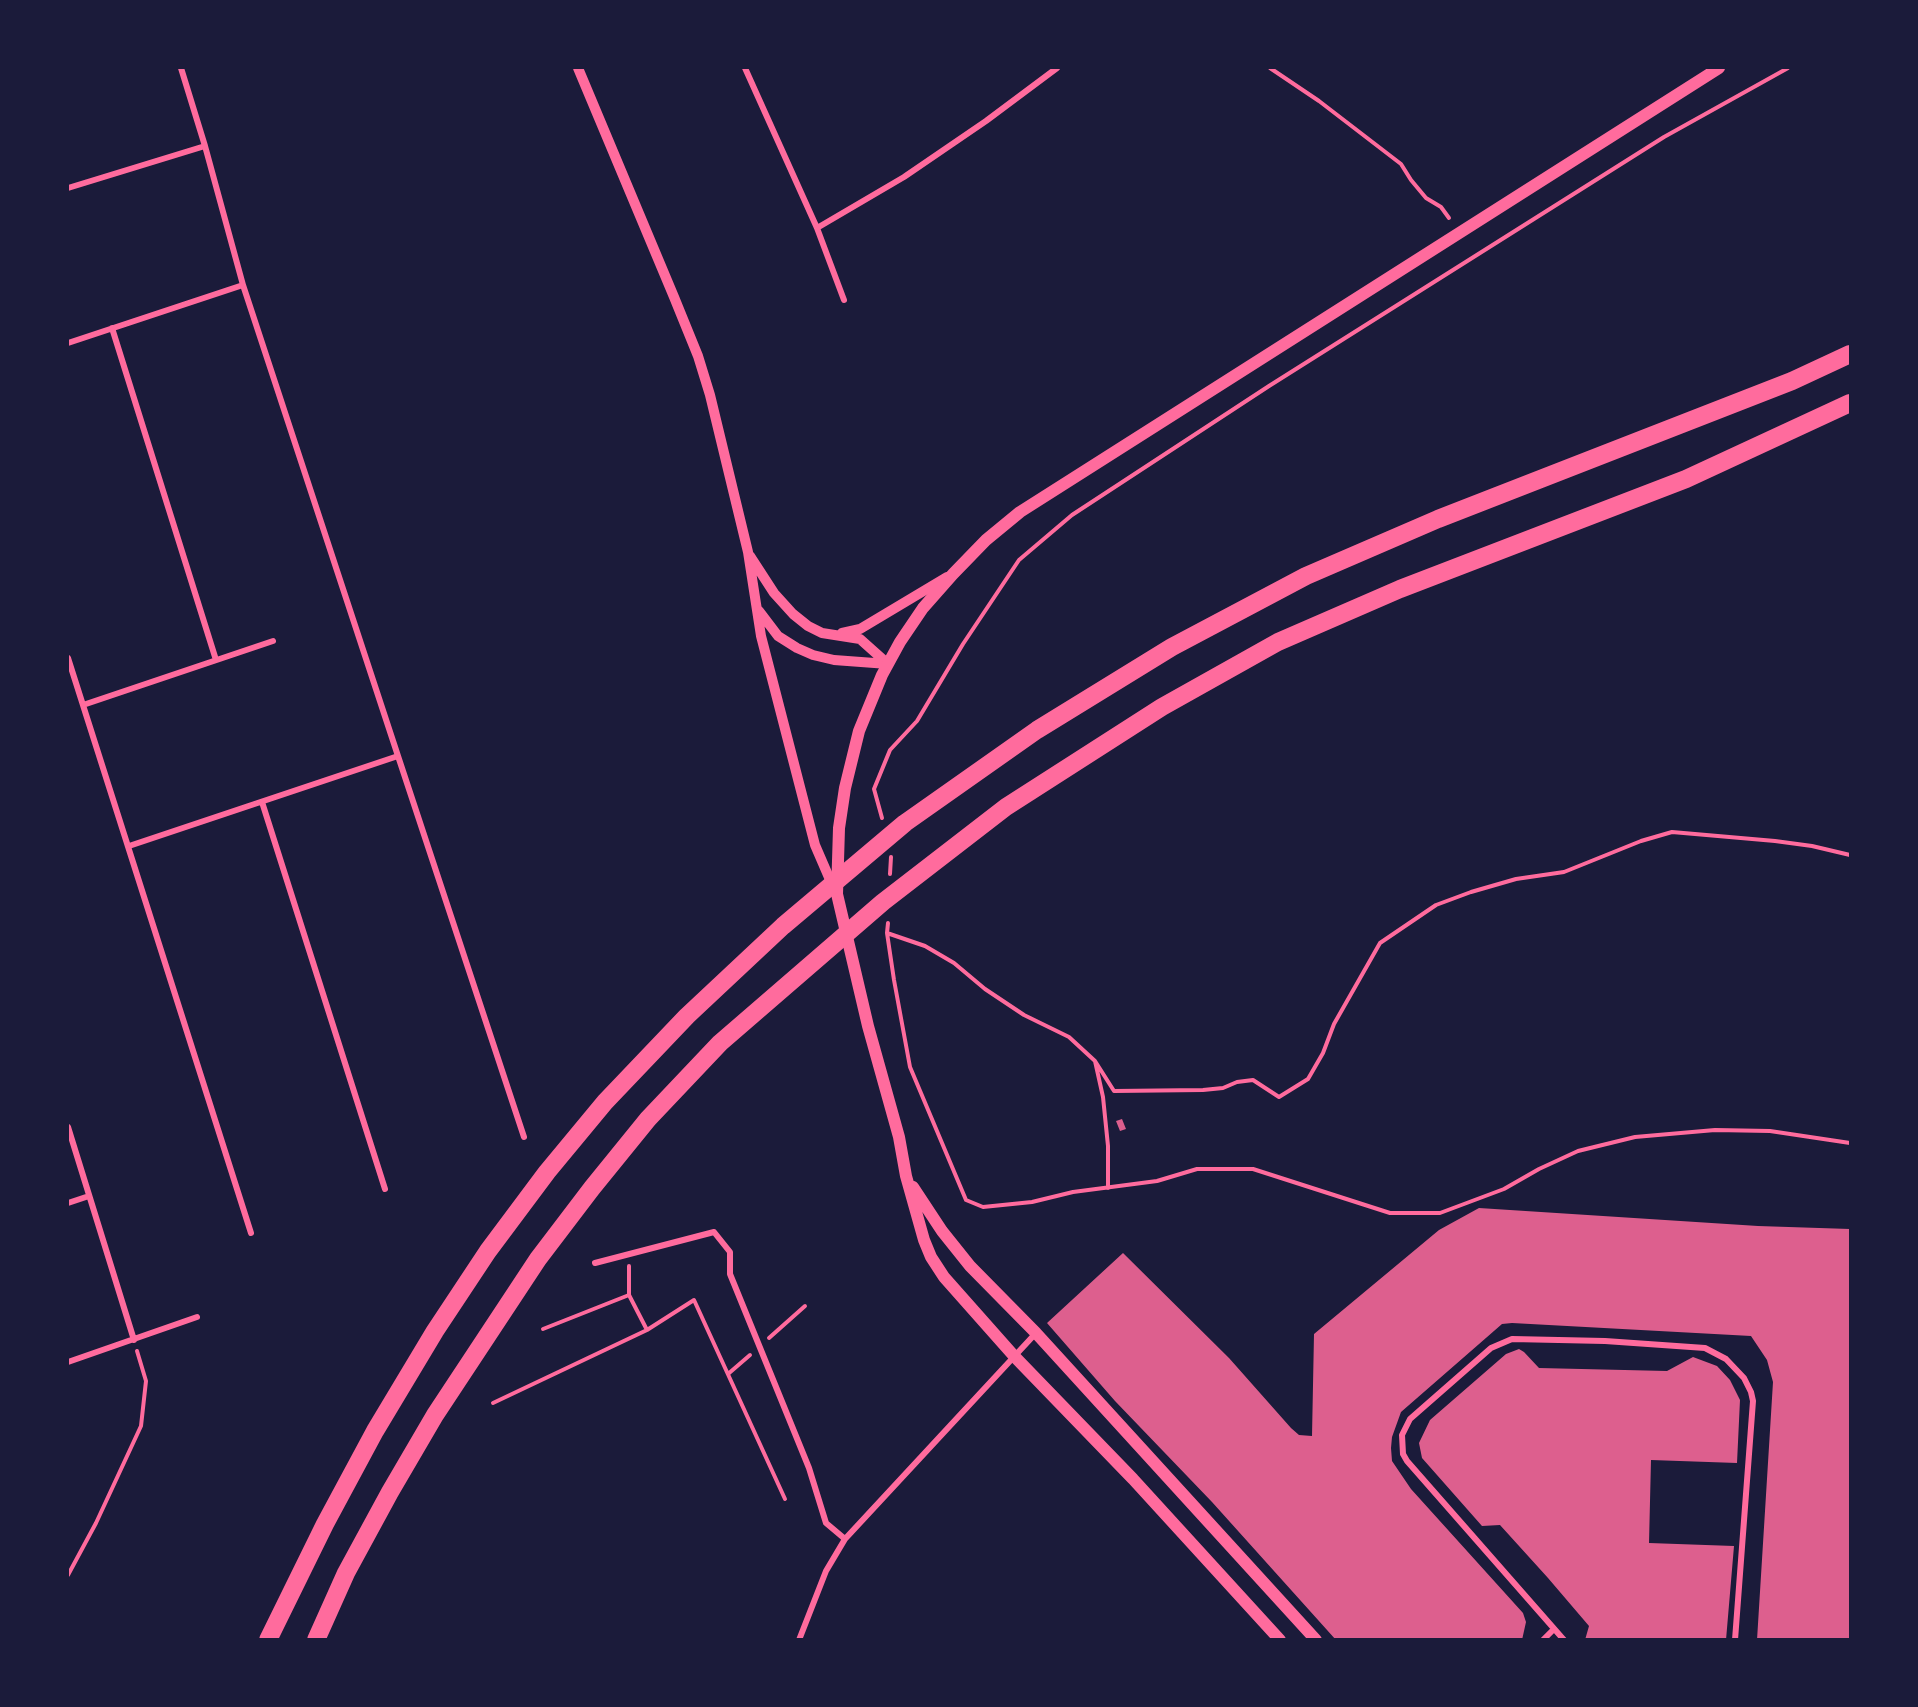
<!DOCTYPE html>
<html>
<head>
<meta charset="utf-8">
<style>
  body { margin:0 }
  #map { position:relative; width:1918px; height:1707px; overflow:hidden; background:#1b1b3a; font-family:"Crimson Pro",serif }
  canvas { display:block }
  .frame { position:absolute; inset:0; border:69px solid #1b1b3a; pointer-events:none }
</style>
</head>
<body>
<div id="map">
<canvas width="1918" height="1707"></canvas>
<div class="frame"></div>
</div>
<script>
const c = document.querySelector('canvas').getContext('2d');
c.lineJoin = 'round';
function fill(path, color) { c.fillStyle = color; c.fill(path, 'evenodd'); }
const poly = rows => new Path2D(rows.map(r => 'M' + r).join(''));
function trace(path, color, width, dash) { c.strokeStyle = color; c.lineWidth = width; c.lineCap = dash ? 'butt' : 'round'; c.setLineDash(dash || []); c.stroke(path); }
fill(poly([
  [1122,1119,1126,1129,1120,1131,1116,1121],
  [1479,1208,1758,1226,1850,1229,1850,1640,1757,1640,1773,1382,1767,1360,1751,1336,1512,1323,1502,1324,1401,1412,1392,1437,1391,1448,1392,1461,1411,1489,1523,1613,1526,1622,1522,1640,1336,1640,1212,1502,1115,1401,1047,1323,1123,1253,1229,1358,1291,1428,1299,1435,1312,1436,1314,1334,1439,1230],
  [1519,1349,1524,1352,1539,1368,1667,1371,1693,1357,1717,1366,1730,1380,1740,1400,1737,1463,1651,1460,1649,1543,1734,1546,1726,1640,1585,1640,1589,1626,1548,1578,1500,1525,1482,1526,1422,1458,1419,1443,1430,1420,1506,1354]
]), '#dd5f8e');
trace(poly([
  [1270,68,1319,101,1401,164,1411,180,1426,198,1441,207,1449,218],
  [882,818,874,789,890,750,917,721,963,644,1019,560,1072,515,1269,386,1664,137,1788,68],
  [890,874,891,857],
  [888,923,887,933,894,980,910,1067,966,1200,983,1207,1032,1202,1073,1192,1157,1181,1197,1169,1253,1169,1390,1213,1440,1213,1504,1189,1539,1169,1578,1151,1635,1137,1715,1130,1770,1131,1850,1143],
  [887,933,925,946,954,963,985,989,1024,1015,1069,1037,1095,1061,1103,1097,1108,1146,1108,1188],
  [1095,1061,1114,1091,1203,1090,1223,1088,1237,1082,1253,1080,1279,1097,1308,1079,1323,1053,1334,1024,1380,943,1436,905,1471,892,1516,879,1564,872,1641,841,1672,832,1775,841,1812,846,1850,855],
  [629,1266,629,1295,647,1330],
  [543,1329,629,1295],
  [769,1338,805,1306],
  [728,1374,750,1355],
  [493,1403,647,1330,694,1300,785,1499],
  [68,1575,96,1523,141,1426,146,1381,137,1351]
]), '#ff6b9d', 4);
trace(poly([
  [181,68,205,146,243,285,398,756],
  [745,68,817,228,844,300],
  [68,188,205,146],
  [817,228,904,177,986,121,1057,68],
  [112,328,216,660],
  [68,343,243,285],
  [68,658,251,1233],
  [83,705,273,641],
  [262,802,385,1189],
  [129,846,398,756,524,1137],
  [68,1127,134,1340],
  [68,1203,89,1196],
  [595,1263,714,1232,730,1252,730,1274,809,1468,826,1523,845,1539],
  [68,1362,197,1317],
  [799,1640,826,1571,845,1539,1036,1333],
  [1543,1640,1554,1629],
  [1564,1640,1407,1461,1403,1454,1402,1435,1410,1419,1491,1348,1512,1339,1605,1341,1705,1348,1726,1359,1744,1378,1751,1392,1753,1401,1735,1640]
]), '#ff6b9d', 6);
trace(poly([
  [578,68,674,297,698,356,710,395,748,552,761,636,815,845,834,889],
  [750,556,774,593,793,614,808,626,822,633,860,639,888,664],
  [759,611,778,636,797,648,813,655,834,660,888,664],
  [842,633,860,629,947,577]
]), '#ff6b9d', 10);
trace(poly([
  [913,1187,942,1231,970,1266,1036,1333,1316,1640],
  [1280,1640,1133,1479,1014,1356,944,1277,931,1257,924,1240,906,1176,899,1137,868,1026,837,894,839,828,845,788,859,731,882,675,900,642,923,608,953,574,986,540,1020,512,1719,68]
]), '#ff6b9d', 12);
trace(poly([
  [268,1640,325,1524,375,1431,435,1331,488,1251,547,1172,605,1102,687,1016,783,926,905,823,1037,730,1172,647,1306,576,1438,519,1792,381,1850,354],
  [316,1640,346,1573,390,1492,435,1415,538,1259,592,1188,648,1119,720,1043,883,902,1006,807,1162,707,1278,642,1400,589,1686,479,1850,403]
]), '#ff6b9d', 18);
</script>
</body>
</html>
